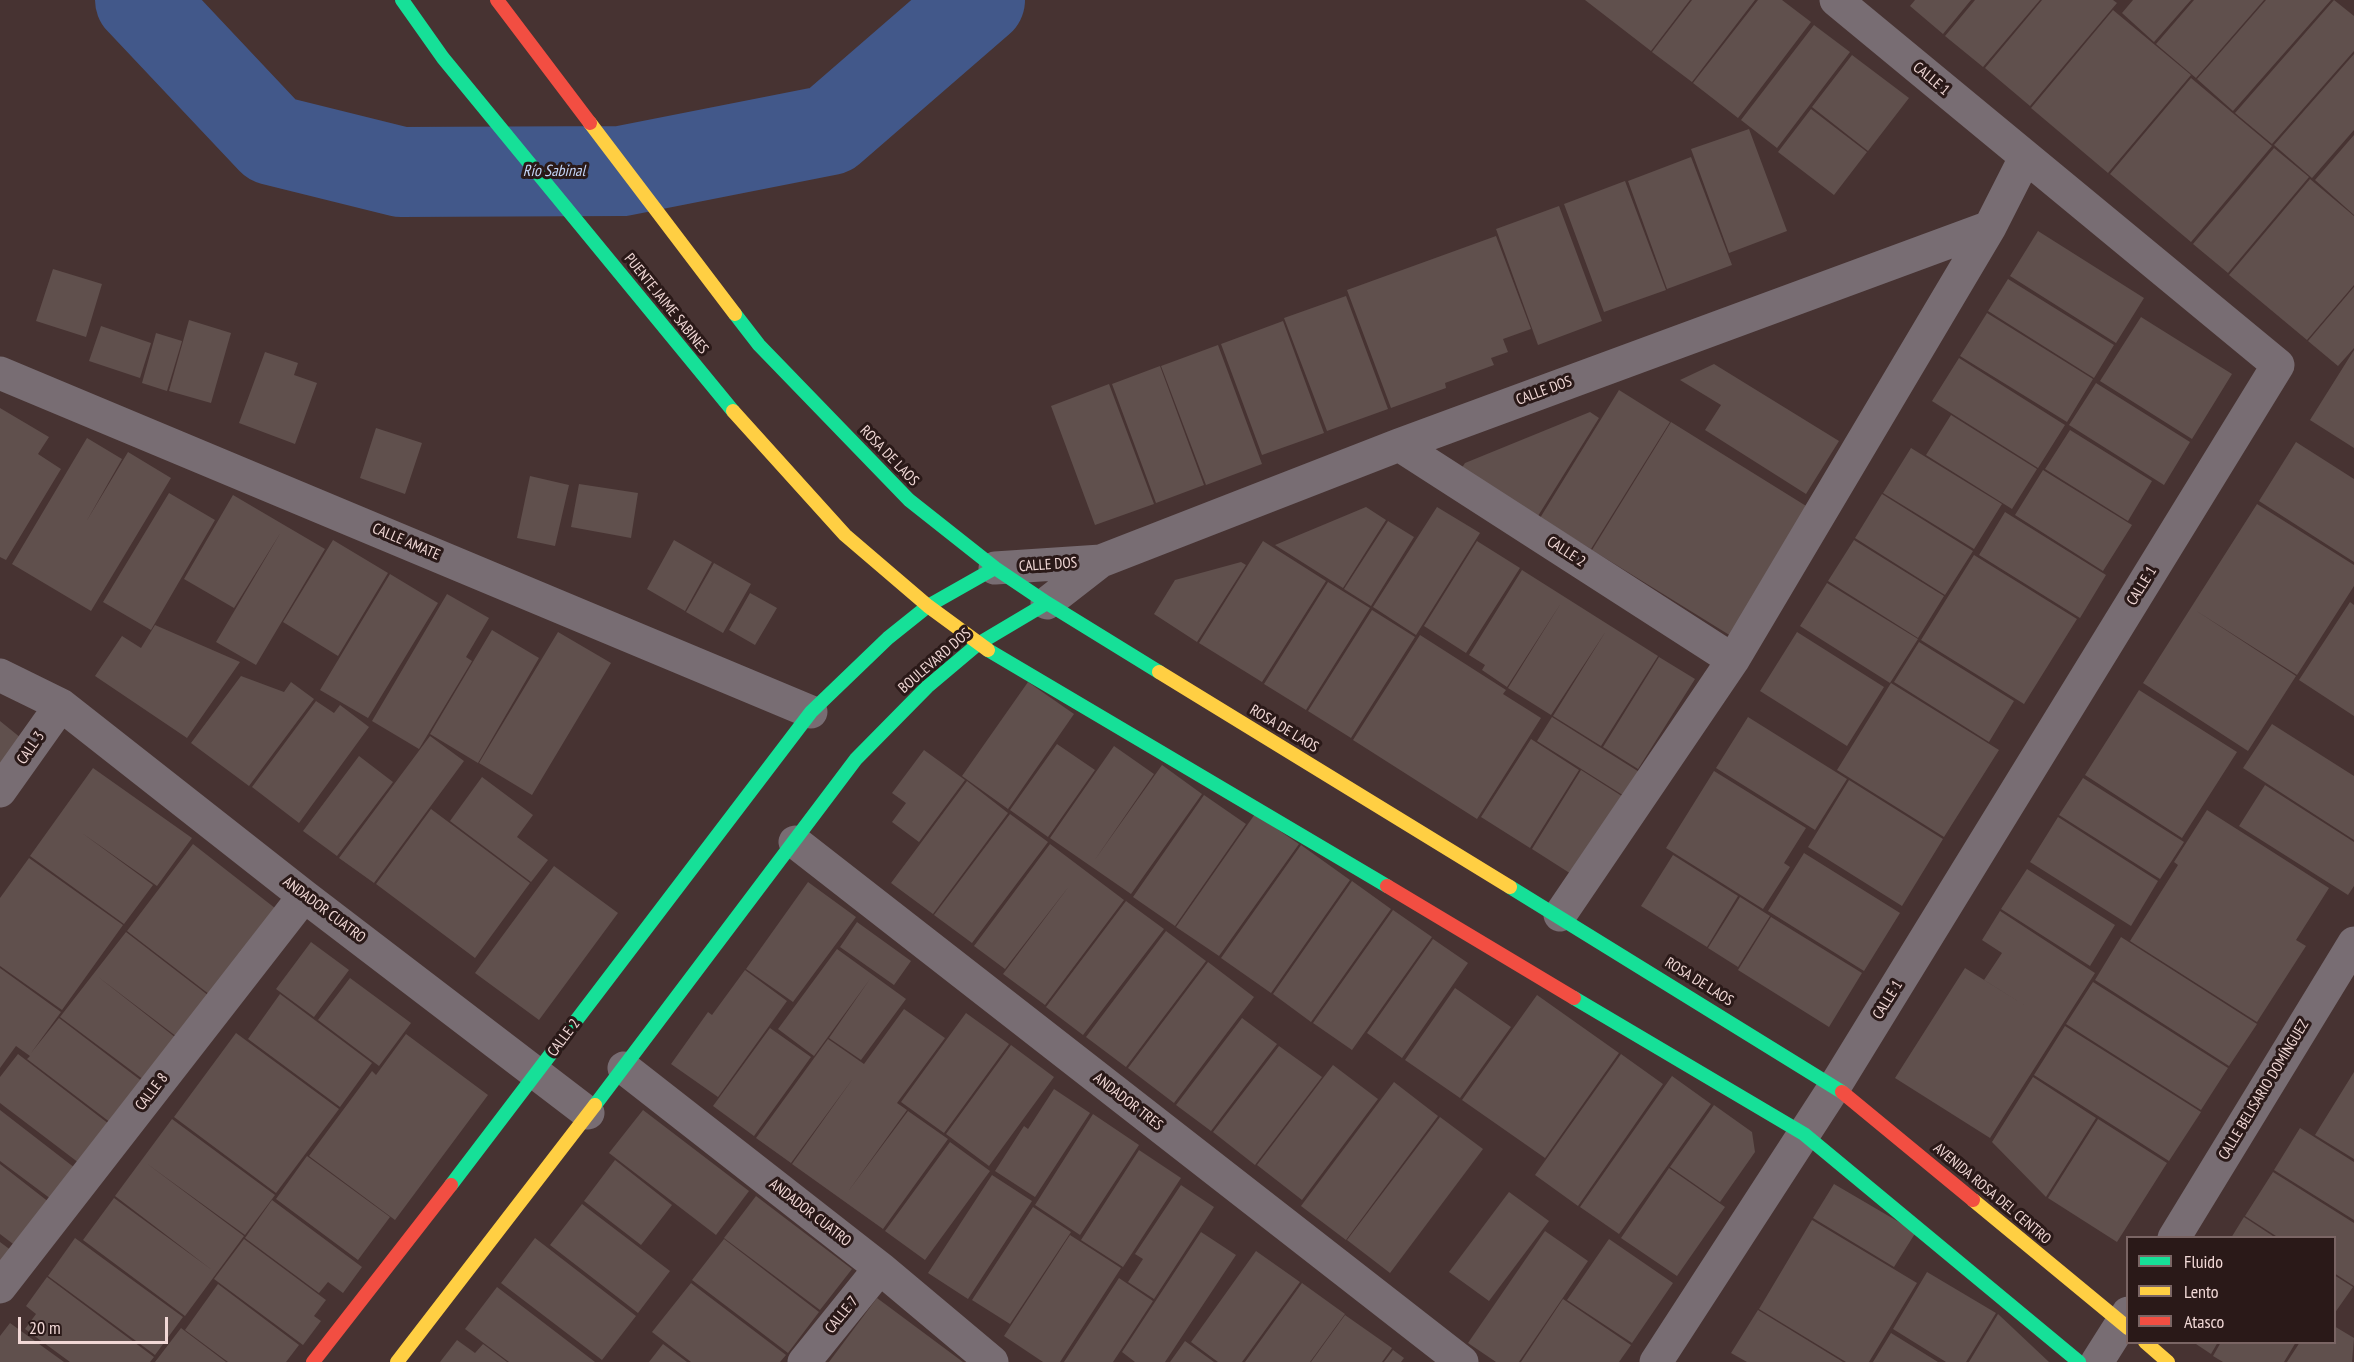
<!DOCTYPE html>
<html>
<head>
<meta charset="utf-8">
<style>
  body { margin:0 }
  #map { position:relative; width:2354px; height:1362px; overflow:hidden; background:#473332; font-family:"PT Sans Narrow",sans-serif }
  canvas { display:block }
  .legend { position:absolute; left:2126px; top:1236px; width:210px; height:108px; box-sizing:border-box; background:#2a1918; border:2px solid #7a6564; margin:0; padding:8px 10px; list-style:none; font-size:18px; color:#f1d8d6 }
  .legend li { display:flex; align-items:center; gap:12px; height:30px }
  .legend b { width:30px; border:2px solid #7a6564 }
  .scale { position:absolute; left:18px; top:1317px; width:150px; height:27px; box-sizing:border-box; border:3px solid #f1d8d6; border-top:0; padding-left:8px; font-size:18px; line-height:21px; white-space:nowrap; color:#f1d8d6; -webkit-text-stroke:4px #2a1918; paint-order:stroke }
</style>
</head>
<body>
<div id="map">
<canvas width="2354" height="1362"></canvas>
<ul class="legend">
<li><b style="height:8px;background:#16e098"></b>Fluido</li>
<li><b style="height:8px;background:#ffcf43"></b>Lento</li>
<li><b style="height:8px;background:#f24e42"></b>Atasco</li>
</ul>
<div class="scale">20 m</div>
</div>
<script>
const c = document.querySelector('canvas').getContext('2d');
c.lineJoin = 'round';
const poly = rows => new Path2D(rows.map(r => 'M' + r).join(''));
function trace(path, color, width, dash) { c.strokeStyle = color; c.lineWidth = width; c.lineCap = dash ? 'butt' : 'round'; c.setLineDash(dash || []); c.stroke(path); }
function fill(path, color) { c.fillStyle = color; c.fill(path, 'evenodd'); }
function label(font, color, halo, rows, align = 'center') {
  c.font = font + ' "PT Sans Narrow",sans-serif'; c.lineWidth = 6; c.setLineDash([]); c.textBaseline = 'middle'; c.strokeStyle = halo; c.fillStyle = color; for (const [text, x, y, turn = 0] of rows) {
    c.save(); c.translate(x, y); c.rotate((+turn || 0) * Math.PI / 180); c.textAlign = isNaN(turn) ? turn : align; if (halo) c.strokeText(text, 0, 0); c.fillText(text, 0, 0); c.restore();
  }
}
trace(poly([
  [140,0,272,140,401,172,622,171,830,130,980,0]
]), '#42588a', 90);
fill(poly([
  [1585,0,1690,0,1651,51],
  [1692,0,1755,0,1692,82,1652,52],
  [1758,0,1782,0,1811,22,1738,118,1693,83],
  [1915,0,1971,0,1943,34,1910,6],
  [1975,0,2040,0,1983,67,1945,36],
  [2042,0,2113,0,2117,3,2030,106,1985,68],
  [2133,0,2191,0,2154,42,2122,13],
  [2194,0,2264,0,2196,78,2156,44],
  [2266,0,2331,0,2233,111,2197,79],
  [2334,0,2354,16,2354,51,2272,144,2235,113],
  [2113,10,2191,75,2108,173,2031,108],
  [1814,25,1850,52,1777,148,1741,120],
  [2354,54,2354,130,2312,178,2274,145],
  [1852,55,1909,98,1868,151,1812,107],
  [2191,78,2272,146,2191,242,2110,174],
  [1811,109,1867,152,1834,195,1778,152],
  [1749,129,1787,231,1729,253,1691,149],
  [2354,135,2354,215,2315,180],
  [2274,148,2309,177,2228,273,2193,244],
  [1691,157,1732,265,1667,289,1628,181],
  [2310,179,2354,216,2354,285,2307,340,2229,275],
  [1625,181,1666,290,1604,312,1564,204],
  [1559,206,1602,321,1538,345,1496,229],
  [2038,231,2144,298,2116,343,2010,276],
  [1496,236,1531,329,1503,339,1508,352,1491,358,1494,365,1445,383,1446,388,1391,408,1347,290],
  [53,269,102,284,86,337,36,321],
  [2008,279,2114,345,2094,378,1988,311],
  [2354,287,2354,348,2338,366,2308,341],
  [1346,296,1388,409,1327,431,1284,318],
  [1987,313,2093,379,2067,422,1960,356],
  [2141,317,2232,374,2192,439,2100,381],
  [189,320,231,333,211,403,169,391],
  [1283,321,1324,433,1262,455,1221,344],
  [101,326,151,343,140,378,89,361],
  [156,333,182,341,167,391,142,383],
  [1218,345,1262,464,1206,485,1161,366],
  [2354,350,2354,448,2310,420],
  [265,352,298,363,294,375,317,383,295,444,239,423],
  [1959,358,2065,425,2038,468,1932,401],
  [1714,364,1839,441,1806,494,1705,430,1721,405,1680,380],
  [1160,366,1204,485,1156,503,1112,384],
  [2096,383,2190,442,2164,485,2069,425],
  [1109,384,1154,504,1095,525,1051,406],
  [1619,390,1670,422,1591,549,1540,518],
  [0,408,49,437,38,454,61,469,6,560,0,557],
  [1590,412,1599,418,1538,516,1461,469,1465,463],
  [1951,415,2037,469,2012,509,1926,455],
  [1671,422,1811,509,1731,636,1592,550],
  [376,428,422,443,405,494,360,478],
  [2070,430,2152,481,2128,521,2045,469],
  [87,438,122,459,86,522,128,452,171,478,91,611,12,564],
  [2296,442,2354,479,2354,562,2259,501],
  [1911,448,2002,504,1974,549,1883,493],
  [2043,470,2132,525,2103,571,2015,515],
  [530,476,569,485,555,546,517,538],
  [579,484,638,493,631,538,571,527],
  [169,493,215,520,151,630,103,602],
  [1882,494,1973,551,1945,595,1855,538],
  [233,495,325,549,256,665,216,642,281,532,234,608,184,579],
  [2257,504,2354,565,2354,586,2297,675,2195,610,2296,676,2248,751,2143,683],
  [1366,507,1386,520,1343,588,1275,545],
  [1437,507,1480,533,1416,635,1373,607],
  [2005,512,2106,575,2080,618,1979,555],
  [1388,521,1414,537,1371,606,1344,589],
  [333,540,388,573,338,656,283,622],
  [674,540,712,562,685,611,647,589],
  [1854,540,1944,596,1918,638,1828,581],
  [1263,541,1326,581,1262,682,1199,643],
  [1477,541,1520,568,1466,653,1424,626],
  [1974,555,2077,619,2024,704,1921,640],
  [1241,562,1246,565,1197,642,1154,614,1175,580],
  [714,563,751,584,723,633,686,612],
  [1522,570,1658,656,1601,746,1553,716,1606,631,1551,715,1508,688,1561,603,1507,687,1482,670,1485,665,1469,655],
  [390,574,438,603,368,718,320,690],
  [1328,582,1370,608,1306,710,1264,684],
  [1827,583,1918,639,1890,683,1800,626],
  [750,593,777,608,755,645,729,630],
  [447,594,489,618,466,657,472,661,419,749,372,721],
  [2350,602,2354,605,2354,716,2299,680],
  [1372,610,1415,637,1351,738,1308,711],
  [155,625,240,662,187,738,95,676,122,636,141,648],
  [492,630,539,658,478,763,430,734],
  [558,632,611,663,532,795,479,763],
  [1797,632,1884,687,1847,746,1760,691],
  [1420,635,1506,690,1503,694,1541,718,1477,819,1353,740],
  [1919,642,2014,701,1989,742,1894,682],
  [1659,657,1695,679,1638,769,1603,747],
  [241,676,284,692,291,682,314,699,249,786,191,743],
  [1028,682,1074,714,1008,809,962,776],
  [1891,683,1999,750,1944,837,1837,770],
  [2139,690,2237,752,2182,838,2085,775],
  [316,701,334,713,340,705,369,727,299,823,252,787],
  [1552,717,1644,775,1629,799,1537,741],
  [1748,717,1847,779,1815,830,1716,768],
  [0,721,21,738,0,765],
  [2272,724,2354,776,2354,840,2243,768],
  [430,736,464,761,374,883,339,858],
  [1531,739,1579,770,1530,848,1481,817],
  [1057,744,1095,770,1048,837,1010,810],
  [1114,746,1154,774,1094,861,1162,765,1202,794,1131,894,1050,838],
  [924,750,965,780,919,842,892,822,906,803,892,793],
  [359,756,393,782,337,856,303,831],
  [93,768,192,838,157,886,82,833,153,885,124,924,30,856],
  [1581,770,1628,800,1579,879,1532,849],
  [1714,771,1806,828,1784,863,1790,867,1763,909,1666,848],
  [482,777,533,815,517,837,548,860,531,882,450,821],
  [2083,778,2184,842,2160,879,2059,815],
  [1849,780,1943,839,1902,906,1808,847],
  [967,781,1008,813,933,914,891,883],
  [2265,785,2354,842,2354,886,2348,895,2239,826],
  [1204,795,1246,824,1175,926,1133,897],
  [431,809,530,883,475,958,376,884],
  [2207,810,2329,888,2296,940,2306,946,2257,1022,2130,941,2178,865,2174,862],
  [1010,814,1048,842,972,943,934,915],
  [1255,814,1299,844,1219,956,1176,927],
  [2058,817,2158,881,2131,926,2030,862],
  [193,844,280,912,247,955,240,950,246,956,214,998,127,931],
  [1050,844,1124,900,1045,1005,1003,974,1070,885,1005,969,974,946],
  [1301,845,1350,880,1271,993,1221,958],
  [1804,853,1900,913,1864,971,1768,911],
  [1673,855,1738,896,1707,947,1641,906],
  [29,858,123,925,62,1010,0,966,0,898],
  [554,866,618,913,539,1020,475,973],
  [2027,869,2115,925,2090,966,2001,909],
  [1352,881,1391,909,1311,1022,1273,994],
  [808,882,856,917,793,1002,746,969],
  [1740,897,1770,916,1738,967,1708,948],
  [1126,901,1164,929,1083,1035,1046,1007],
  [1393,910,1432,937,1352,1050,1313,1023],
  [2000,911,2095,973,1990,1138,1895,1078,1965,968,2032,1010,1984,980,2002,953,1982,940],
  [1771,917,1862,973,1829,1027,1738,970],
  [857,922,911,961,894,985,840,947],
  [1166,931,1206,961,1126,1067,1086,1037],
  [126,932,213,999,181,1040,97,976,180,1041,148,1083,60,1017],
  [2121,937,2257,1024,2229,1066,2095,980],
  [1433,939,1468,963,1402,1058,1367,1033],
  [311,942,349,970,314,1017,276,989],
  [837,949,906,999,861,1060,829,1038,870,979,814,1056,778,1029],
  [1208,962,1254,997,1174,1103,1128,1068],
  [0,968,61,1012,31,1053,59,1018,147,1085,115,1126,27,1059,30,1056,16,1046,0,1068],
  [745,970,787,1001,718,1097,671,1064,708,1012,712,1015],
  [350,978,411,1023,379,1066,318,1020],
  [2093,982,2228,1068,2201,1110,2066,1024],
  [1455,988,1511,1027,1460,1098,1405,1060],
  [280,994,372,1063,340,1107,248,1039],
  [1537,995,1619,1053,1545,1158,1462,1100],
  [904,1009,945,1038,897,1103,907,1110,847,1193,908,1111,948,1139,883,1229,792,1164,854,1077,791,1163,756,1138,828,1039,864,1064],
  [966,1013,1009,1044,944,1133,901,1102],
  [1242,1018,1277,1044,1211,1131,1176,1105],
  [2065,1026,2201,1112,2169,1161,2034,1075],
  [770,1028,811,1057,754,1136,713,1106],
  [236,1033,339,1109,276,1193,174,1117],
  [406,1034,488,1095,395,1220,309,1156,372,1071,376,1075],
  [1011,1045,1054,1077,989,1166,946,1134],
  [1279,1046,1322,1077,1255,1165,1213,1132],
  [18,1054,109,1124,79,1163,0,1103,0,1077],
  [1621,1054,1663,1084,1578,1206,1535,1175],
  [1333,1065,1378,1099,1302,1200,1257,1165],
  [2354,1072,2354,1159,2315,1135],
  [1672,1076,1711,1104,1619,1234,1580,1207],
  [2033,1077,2096,1118,2046,1197,1992,1142],
  [1394,1082,1438,1116,1346,1240,1301,1206],
  [1054,1089,1090,1113,1035,1197,995,1171,1024,1126,1028,1129],
  [1714,1105,1752,1132,1755,1152,1720,1202,1670,1167],
  [0,1110,75,1168,51,1199,0,1161],
  [643,1110,749,1191,716,1235,609,1153],
  [1093,1114,1139,1145,1080,1235,1035,1205],
  [1440,1117,1483,1149,1390,1273,1347,1240],
  [172,1119,275,1195,245,1235,146,1163,244,1236,185,1316,83,1240,114,1198,212,1270,115,1196],
  [2098,1119,2167,1163,2117,1242,2048,1198],
  [2300,1128,2354,1162,2354,1220,2274,1170],
  [950,1142,990,1171,925,1260,885,1231],
  [1139,1150,1181,1178,1123,1267,1081,1240],
  [307,1156,390,1217,358,1260,276,1199],
  [615,1160,672,1205,641,1245,584,1201],
  [0,1164,54,1206,21,1250,0,1234],
  [1669,1168,1725,1207,1677,1276,1621,1238],
  [2273,1172,2354,1223,2354,1286,2334,1273,2334,1238,2279,1238,2245,1216],
  [992,1175,1032,1201,968,1299,928,1273],
  [1834,1184,1916,1232,1894,1267,1813,1218],
  [1181,1185,1214,1207,1154,1299,1128,1282,1143,1259,1135,1254],
  [1509,1192,1549,1221,1489,1301,1449,1272],
  [756,1196,852,1269,820,1310,724,1238],
  [272,1200,362,1267,343,1293,328,1282,319,1293,245,1238],
  [582,1204,670,1271,638,1313,550,1245],
  [1033,1207,1071,1232,1010,1324,972,1300],
  [2244,1217,2276,1238,2231,1238],
  [1812,1220,1917,1283,1869,1362,1846,1362,1759,1309],
  [1545,1231,1588,1261,1519,1362,1496,1362,1468,1343],
  [1201,1232,1236,1255,1165,1362,1135,1362,1122,1352],
  [1070,1235,1121,1268,1060,1362,1043,1362,1004,1336],
  [75,1238,183,1317,155,1355,48,1276],
  [535,1238,636,1316,602,1360,501,1283],
  [244,1239,326,1300,314,1316,321,1321,303,1345,214,1279],
  [724,1239,819,1312,788,1353,692,1280],
  [1609,1239,1673,1283,1632,1343,1567,1300],
  [0,1242,16,1254,0,1276],
  [1256,1251,1300,1282,1242,1362,1218,1362,1191,1342],
  [1927,1272,1996,1313,1966,1362,1946,1362,1893,1329],
  [2334,1275,2353,1287,2334,1314],
  [47,1277,154,1357,150,1362,70,1362,25,1329,36,1314,26,1306],
  [1119,1278,1153,1301,1113,1362,1064,1362],
  [691,1283,786,1355,780,1362,691,1362,652,1332],
  [1302,1283,1345,1314,1310,1362,1245,1362],
  [218,1284,299,1345,286,1362,228,1362,185,1330],
  [497,1287,595,1362,509,1362,465,1329],
  [877,1298,963,1362,829,1362],
  [1563,1299,1631,1345,1619,1362,1521,1362],
  [1758,1310,1843,1362,1747,1362,1731,1353],
  [1998,1314,2049,1362,1969,1362],
  [1345,1315,1392,1348,1382,1362,1311,1362],
  [10,1323,64,1362,0,1362,0,1336],
  [2334,1326,2354,1338,2352,1362,2287,1362,2300,1342,2334,1342],
  [181,1328,226,1362,155,1362],
  [1891,1333,1938,1362,1873,1362],
  [457,1340,475,1353,483,1344,507,1362,440,1362],
  [1185,1341,1214,1362,1170,1362],
  [2193,1342,2218,1342,2211,1354],
  [2221,1342,2296,1342,2284,1362,2223,1362,2213,1356],
  [663,1344,687,1362,649,1362],
  [1393,1350,1404,1358,1401,1362,1384,1362]
]), '#60504d');
trace(poly([
  [0,373,811,712],
  [1399,445,1733,660],
  [995,568,1101,561],
  [1047,603,1101,561,1399,445,1990,227],
  [0,675,61,705,304,896,588,1113],
  [0,791,61,705],
  [795,842,1462,1362],
  [1560,915,1733,660,1990,227,2025,158],
  [624,1068,880,1268,992,1362],
  [2174,1238,2354,943],
  [0,1287,304,896],
  [804,1362,880,1268],
  [1656,1362,1835,1086,2278,365,1836,0],
  [2097,1362,2128,1313]
]), '#786d73', 33);
trace(poly([
  [402,0,443,58,733,411],
  [735,314,759,345,909,500,995,568,1047,603,1159,672],
  [988,650,1387,886],
  [1510,887,1842,1092],
  [1574,998,1804,1134,2079,1362],
  [595,1105,856,759,927,687,978,644,1047,603],
  [451,1185,811,712,888,638,928,606,995,568]
]), '#16e098', 14);
trace(poly([
  [590,123,735,314],
  [733,411,845,535,928,606,988,650],
  [1159,672,1510,887],
  [1973,1200,2128,1328],
  [2145,1342,2168,1362],
  [397,1362,595,1105]
]), '#ffcf43', 14);
trace(poly([
  [497,0,590,123],
  [1387,886,1574,998],
  [1842,1092,1973,1200],
  [313,1362,451,1185]
]), '#f24e42', 14);
label('15px', '#f1d8d6', '#2a1918', [
  ["CALLE 1",1931,79,40],
  ["PUENTE JAIME SABINES",666,304,51],
  ["CALLE DOS",1544,391,-20],
  ["ROSA DE LAOS",889,456,46],
  ["CALLE AMATE",406,542,23],
  ["CALLE 2",1566,552,33],
  ["CALLE DOS",1048,565,-4],
  ["CALLE 1",2142,586,-58],
  ["BOULEVARD DOS",935,661,-41],
  ["ROSA DE LAOS",1284,729,31],
  ["CALL 3",31,748,-55],
  ["ANDADOR CUATRO",324,910,37],
  ["ROSA DE LAOS",1699,982,32],
  ["CALLE 1",1888,1000,-58],
  ["CALLE 2",564,1038,-53],
  ["CALLE BELISARIO DOMÍNGUEZ",2264,1090,-59],
  ["CALLE 8",152,1092,-52],
  ["ANDADOR TRES",1128,1102,38],
  ["AVENIDA ROSA DEL CENTRO",1992,1194,40],
  ["ANDADOR CUATRO",810,1213,38],
  ["CALLE 7",842,1315,-51]
]);
label('italic 16px', '#c2d2f4', '#2a1918', [
  ["Río Sabinal",554,171]
]);
</script>
</body>
</html>
